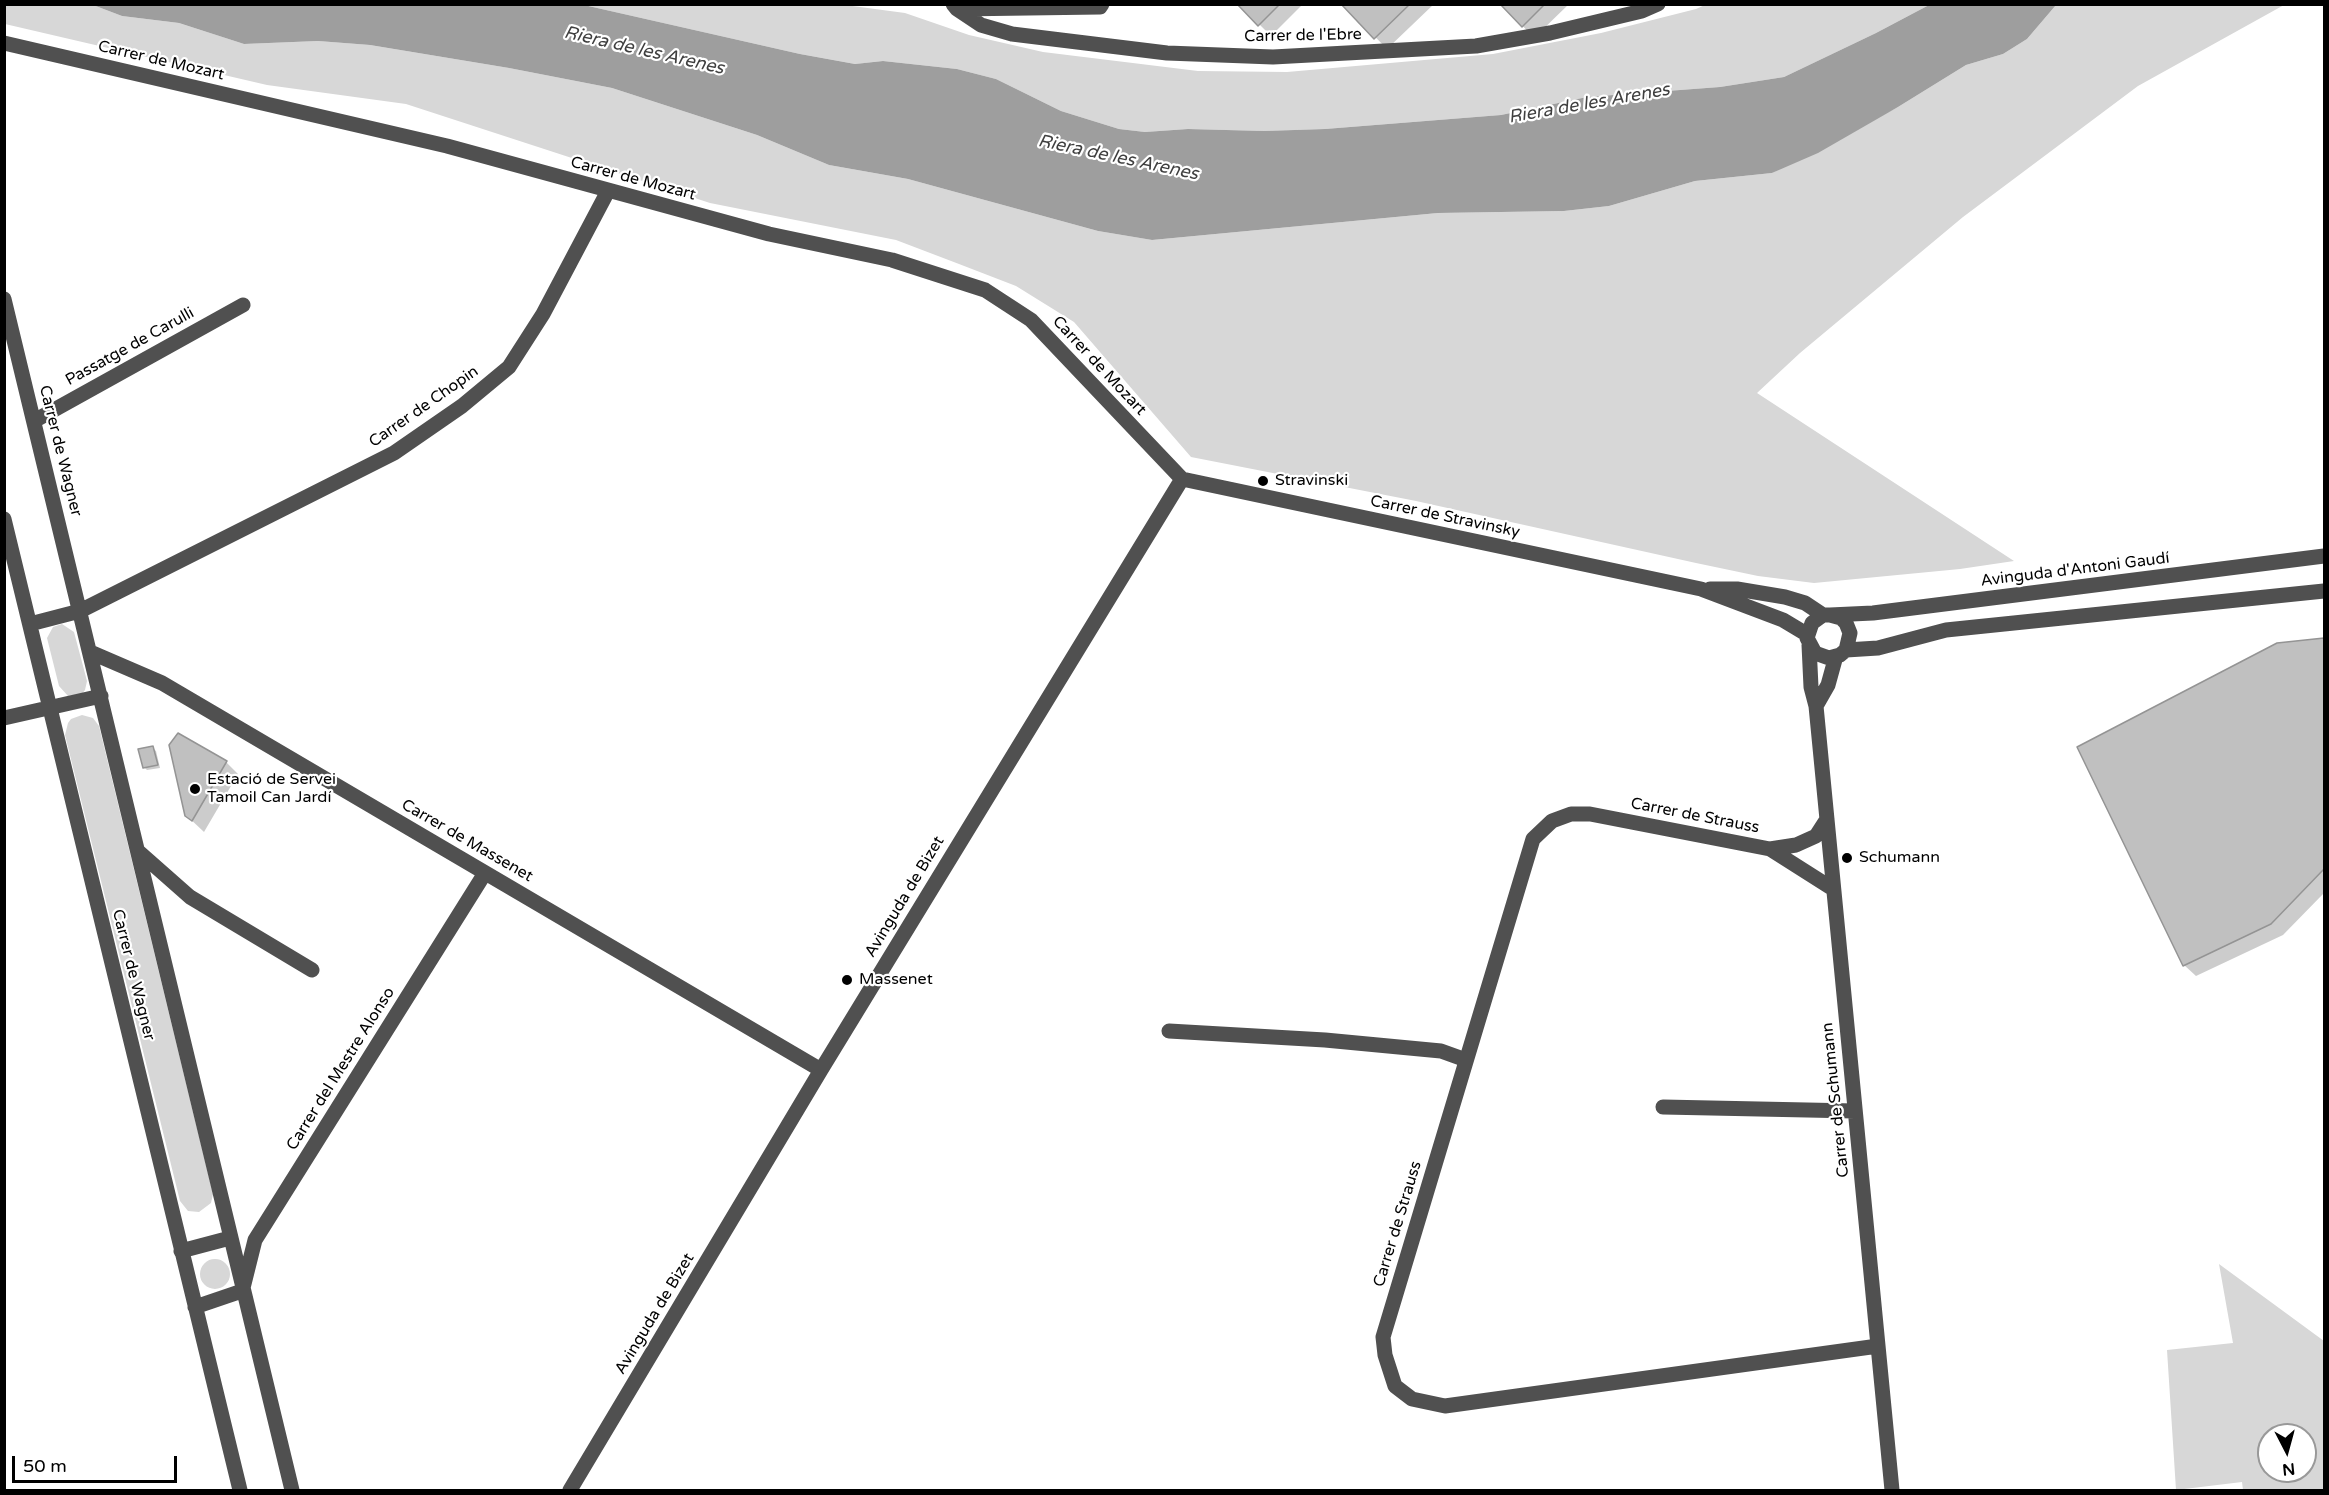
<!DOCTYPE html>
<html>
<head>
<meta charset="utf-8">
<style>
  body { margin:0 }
  #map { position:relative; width:2329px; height:1495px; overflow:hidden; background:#fff; font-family:"Varela Round",sans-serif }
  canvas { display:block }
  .frame { position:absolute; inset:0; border:6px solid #000; pointer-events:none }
  .north { position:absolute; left:2257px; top:1423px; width:60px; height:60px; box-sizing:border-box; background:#fff; border:2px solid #999; border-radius:50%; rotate:174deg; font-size:16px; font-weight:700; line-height:24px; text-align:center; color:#000 }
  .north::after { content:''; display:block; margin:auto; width:21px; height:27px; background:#000; clip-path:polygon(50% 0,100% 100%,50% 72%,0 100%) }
  .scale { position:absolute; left:12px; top:1456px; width:165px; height:27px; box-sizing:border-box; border:3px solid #000; border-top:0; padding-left:8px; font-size:18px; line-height:21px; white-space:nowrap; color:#000; -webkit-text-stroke:4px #fff; paint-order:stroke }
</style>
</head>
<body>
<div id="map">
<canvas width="2329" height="1495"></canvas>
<div class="frame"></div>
<div class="north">N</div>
<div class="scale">50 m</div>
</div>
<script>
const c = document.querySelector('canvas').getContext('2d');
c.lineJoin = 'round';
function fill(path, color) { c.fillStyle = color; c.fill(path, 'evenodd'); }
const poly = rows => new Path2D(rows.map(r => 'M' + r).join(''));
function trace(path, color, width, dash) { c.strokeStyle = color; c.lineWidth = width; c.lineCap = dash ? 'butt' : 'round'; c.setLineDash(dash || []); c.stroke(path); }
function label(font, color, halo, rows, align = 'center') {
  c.font = font + ' "Varela Round",sans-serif'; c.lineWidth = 4.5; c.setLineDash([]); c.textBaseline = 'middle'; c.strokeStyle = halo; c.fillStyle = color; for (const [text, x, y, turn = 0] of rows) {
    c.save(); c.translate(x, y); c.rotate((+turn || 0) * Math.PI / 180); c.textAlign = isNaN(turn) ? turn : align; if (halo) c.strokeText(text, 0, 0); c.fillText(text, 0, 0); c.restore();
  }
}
fill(poly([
  [5,5,93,5,122,16,179,23,244,44,318,41,370,45,509,68,612,88,757,135,829,165,908,179,1098,231,1152,240,1438,213,1564,211,1609,206,1695,181,1772,173,1898,107,1966,65,2003,54,2027,39,2056,5,2284,5,2138,86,1963,217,1800,353,1757,393,2014,561,1960,569,1814,583,1758,576,1696,563,1416,501,1191,457,1074,322,1016,286,959,264,896,240,710,203,406,104,267,85,5,24],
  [584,5,845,5,905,13,969,35,1043,52,1198,71,1287,72,1493,54,1601,33,1696,9,1705,5,1929,5,1876,33,1784,77,1720,87,1587,97,1501,115,1325,129,1264,131,1188,129,1145,132,1119,129,1061,111,996,79,957,69,883,61,855,64,800,54],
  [62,624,74,632,87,681,85,690,82,694,68,696,59,686,47,638,53,627],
  [82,715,93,718,99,726,213,1194,211,1203,199,1212,188,1211,180,1201,65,735,68,723,71,719],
  '200 1274a15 15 0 1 1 30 0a15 15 0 1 1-30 0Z',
  [2219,1264,2324,1341,2324,1490,2243,1490,2242,1482,2176,1490,2167,1350,2233,1343],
  [2269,1435,2305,1435,2305,1471,2269,1471]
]), '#d7d7d7');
fill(poly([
  [93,5,584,5,800,54,855,64,883,61,957,69,996,79,1061,111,1119,129,1145,132,1188,129,1264,131,1325,129,1501,115,1587,97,1720,87,1784,77,1876,33,1929,5,2056,5,2027,39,2003,54,1966,65,1898,107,1818,153,1772,173,1695,181,1609,206,1564,211,1438,213,1152,240,1098,231,908,179,829,165,757,135,612,88,509,68,370,45,318,41,244,44,179,23,122,16]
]), '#9e9e9e');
fill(poly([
  [1239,4,1303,4,1271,36],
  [1343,4,1434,4,1387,49],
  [1502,4,1569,4,1534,38],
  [2324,640,2324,893,2283,935,2196,976,2184,965,2277,644],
  [153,748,156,751,160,768,147,770,144,767],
  [226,762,238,774,204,832,187,816]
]), '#0003');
const building = poly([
  [1237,4,1280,4,1258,26,1237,4],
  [1341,4,1410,4,1374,39,1341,4],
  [1500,4,1545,4,1522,27,1500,4],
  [2324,638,2324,869,2271,924,2183,966,2077,747,2277,643,2324,638],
  [178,733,227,761,192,821,185,816,169,745,178,733],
  [153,746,158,765,143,768,138,749,153,746]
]);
fill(building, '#c0c0c0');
trace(building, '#949494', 1.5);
trace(poly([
  [953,4,957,9,981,25,1012,34,1167,53,1273,57,1476,46,1550,33,1642,11,1658,4],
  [957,9,1100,7,1102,4],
  [4,43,447,146,769,234,892,260,985,290,1031,320,1182,479],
  [4,299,292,1490],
  [34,421,243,305],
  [1182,479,1701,589,1783,620,1808,635],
  [4,519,240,1490],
  [1710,589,1737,589,1785,597,1805,603,1823,615],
  [1830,615,1841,618,1846,623,1850,633,1846,650,1840,655,1829,658,1815,653,1807,638,1812,623,1823,615,1830,615,1873,613,2324,556],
  [30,624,80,611,394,453,462,406,509,367,543,314,608,191],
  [1809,645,1811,687,1816,706,1892,1490],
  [1846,650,1878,648,1946,630,2324,591],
  [90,652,162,683,821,1070],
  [1816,706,1828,685,1836,656],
  [4,718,101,696],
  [1827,819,1816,836,1796,845,1770,849,1590,814,1571,814,1552,821,1533,839,1383,1337,1385,1355,1395,1386,1412,1399,1445,1406,1878,1346],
  [1770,849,1833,889],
  [139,852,190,897,312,970],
  [1169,1031,1325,1040,1441,1051,1466,1060],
  [1663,1107,1855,1111],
  [181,1251,230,1238],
  [243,1288,255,1240,485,873],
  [195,1307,242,1291],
  [570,1490,821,1070,1182,479]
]), '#505050', 15);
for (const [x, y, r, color] of [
  [1263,481,6,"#000"],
  [195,789,6,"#000"],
  [1847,858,6,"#000"],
  [847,980,6,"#000"]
]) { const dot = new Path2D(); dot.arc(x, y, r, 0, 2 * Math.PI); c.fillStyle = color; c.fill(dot); trace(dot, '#fff', 2); }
label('16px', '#000', '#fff', [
  ["Carrer de l'Ebre",1303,36,-1],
  ["Carrer de Mozart",161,61,13],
  ["Carrer de Mozart",633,179,15],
  ["Passatge de Carulli",130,347,-29],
  ["Carrer de Mozart",1099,366,47],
  ["Carrer de Chopin",424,407,-35],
  ["Carrer de Wagner",60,451,76],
  ["Carrer de Stravinsky",1445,517,12],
  ["Avinguda d'Antoni Gaudí",2075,570,-7],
  ["Carrer de Strauss",1695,816,11],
  ["Carrer de Massenet",467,841,30],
  ["Avinguda de Bizet",905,897,-59],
  ["Carrer de Wagner",133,975,76],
  ["Carrer del Mestre Alonso",341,1069,-58],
  ["Carrer de Schumann",1836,1100,-96],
  ["Carrer de Strauss",1398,1224,-73],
  ["Avinguda de Bizet",655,1314,-59]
]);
label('16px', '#000', '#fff', [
  ["Stravinski",1275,481],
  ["Estació de Servei",207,780],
  ["Tamoil Can Jardí",207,798],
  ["Schumann",1859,858],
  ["Massenet",859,980]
], 'left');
label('italic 18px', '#3f3f3f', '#fff', [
  ["Riera de les Arenes",644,51,13],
  ["Riera de les Arenes",1589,104,-10],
  ["Riera de les Arenes",1118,158,12]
]);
</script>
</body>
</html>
